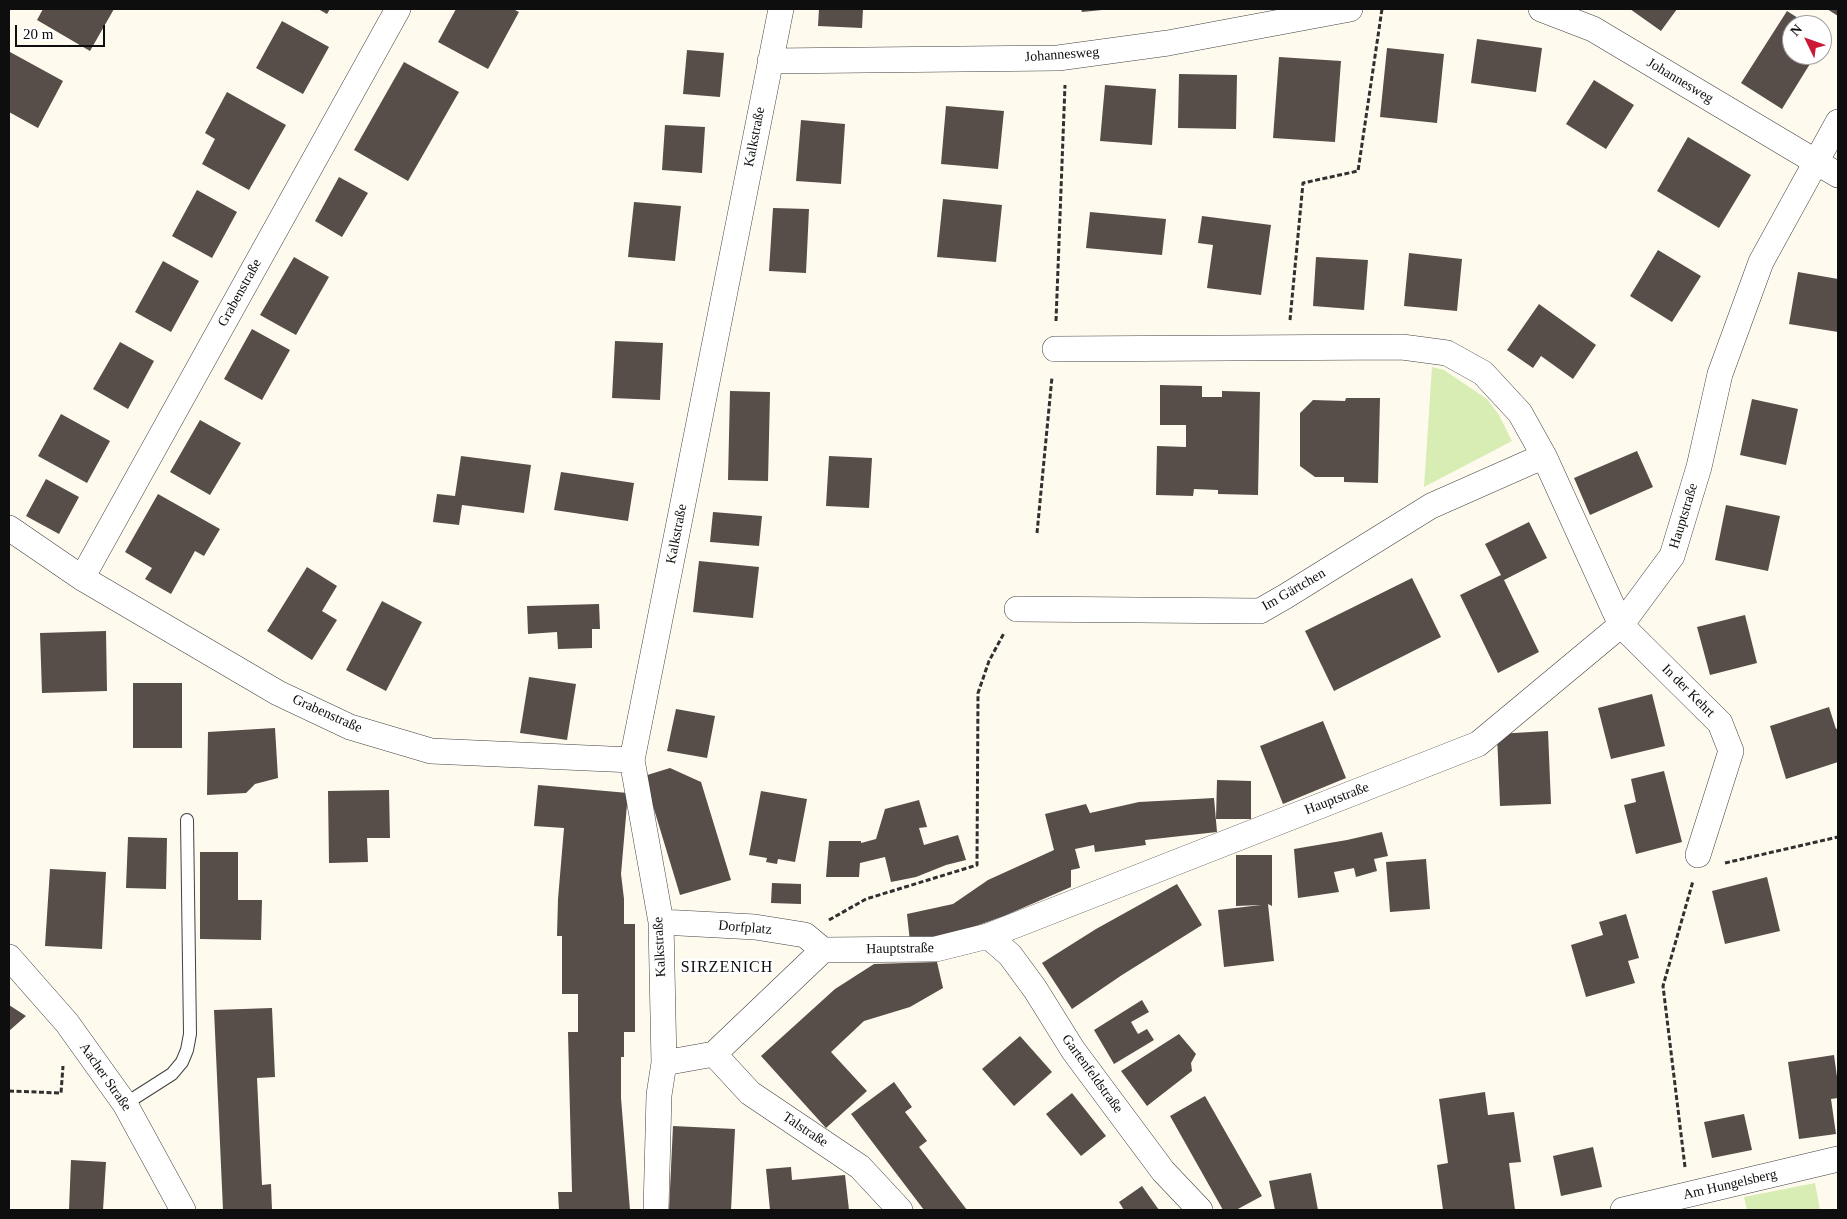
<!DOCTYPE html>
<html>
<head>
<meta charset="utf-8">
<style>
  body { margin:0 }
  #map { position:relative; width:1847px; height:1219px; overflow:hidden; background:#fffaee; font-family:"Times New Roman",serif }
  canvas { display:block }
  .frame { position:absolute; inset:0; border:10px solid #0e0e0e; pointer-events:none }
  .north { position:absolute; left:1782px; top:15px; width:50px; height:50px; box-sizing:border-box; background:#fff; border:1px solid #9f9f9f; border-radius:50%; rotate:312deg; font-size:14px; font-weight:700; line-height:20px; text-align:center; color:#0e0e0e }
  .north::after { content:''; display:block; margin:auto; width:18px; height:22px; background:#cb1935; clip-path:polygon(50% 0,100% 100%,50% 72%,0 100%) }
  .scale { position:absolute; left:15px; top:25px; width:90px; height:22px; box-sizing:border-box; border:2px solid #0e0e0e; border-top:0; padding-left:6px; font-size:15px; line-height:18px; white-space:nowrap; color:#0e0e0e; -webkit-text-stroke:4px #fff; paint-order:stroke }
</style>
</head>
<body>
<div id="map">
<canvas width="1847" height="1219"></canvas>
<div class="frame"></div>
<div class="north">N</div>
<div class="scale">20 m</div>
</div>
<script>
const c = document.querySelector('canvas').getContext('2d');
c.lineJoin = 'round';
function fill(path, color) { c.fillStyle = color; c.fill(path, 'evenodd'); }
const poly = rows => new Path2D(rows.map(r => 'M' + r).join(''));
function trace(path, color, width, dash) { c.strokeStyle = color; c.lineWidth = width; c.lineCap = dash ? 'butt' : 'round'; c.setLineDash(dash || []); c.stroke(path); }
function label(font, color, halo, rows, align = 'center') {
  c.font = font + ' "Times New Roman",serif'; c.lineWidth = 5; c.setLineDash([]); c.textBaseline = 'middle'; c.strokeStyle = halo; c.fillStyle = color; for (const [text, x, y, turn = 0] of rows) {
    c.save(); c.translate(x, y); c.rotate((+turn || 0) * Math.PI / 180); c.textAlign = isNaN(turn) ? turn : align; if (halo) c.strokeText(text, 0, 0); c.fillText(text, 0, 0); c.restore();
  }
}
fill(poly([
  [1432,367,1444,370,1487,399,1499,415,1512,441,1424,487],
  [1815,1183,1820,1210,1747,1210,1744,1197]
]), '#d8edb4');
fill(poly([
  [43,9,114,9,90,51,37,20],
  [318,9,330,9,327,14],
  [456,9,513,9,519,12,488,69,438,42],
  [819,9,863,9,862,28,818,26],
  [1081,9,1102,9,1102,10,1082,12],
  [1630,9,1677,9,1661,31],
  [1827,9,1838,9,1838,16],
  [1787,11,1809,25,1792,25,1792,55,1807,55,1813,59,1782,109,1741,83],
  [282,21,329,47,303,94,256,68],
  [1477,39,1542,48,1536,92,1471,83],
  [1387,48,1444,54,1437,123,1380,117],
  [687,50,724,53,720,97,683,94],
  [10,52,63,81,38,128,9,112],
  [1279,57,1341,61,1335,142,1273,138],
  [404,62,459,92,408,181,354,150],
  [1179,74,1237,75,1236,129,1178,128],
  [1594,80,1634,105,1606,149,1566,124],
  [1105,85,1156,89,1152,145,1100,141],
  [227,92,286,125,249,190,202,164,215,139,205,133],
  [946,106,1004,111,998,169,941,164],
  [801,120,845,124,841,184,796,181],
  [665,125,705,127,702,173,662,170],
  [1688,137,1751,175,1719,228,1657,191],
  [339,177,368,193,342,237,315,221],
  [197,190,237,212,212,258,172,236],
  [943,199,1002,205,996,262,937,257],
  [634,202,681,206,675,261,628,257],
  [773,208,809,209,806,273,769,271],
  [1090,212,1166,219,1162,255,1086,248],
  [1202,216,1271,225,1261,295,1207,288,1213,245,1198,243],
  [1658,250,1701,276,1672,322,1630,296],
  [1409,253,1462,259,1457,311,1404,306],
  [294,257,329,277,296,335,260,315],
  [1316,257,1368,260,1364,310,1313,306],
  [163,261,199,281,171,332,135,312],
  [1798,272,1838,279,1838,332,1789,324],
  [1539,304,1596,345,1573,379,1541,356,1533,368,1507,350],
  [252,329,290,350,262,400,224,379],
  [615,341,663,343,660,400,612,398],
  [120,342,154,361,128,409,93,389],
  [1160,385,1202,386,1202,397,1222,397,1222,391,1260,392,1258,495,1218,494,1218,490,1194,489,1193,496,1156,495,1157,446,1186,447,1186,425,1160,425],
  [730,391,770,392,768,481,728,480],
  [1346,398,1380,398,1378,483,1344,482,1344,477,1315,477,1300,466,1300,413,1313,400,1345,401],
  [1752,399,1798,409,1786,465,1740,455],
  [61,414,110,441,87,483,38,456],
  [200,420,241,443,210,495,170,472],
  [1637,451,1653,487,1590,515,1574,478],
  [461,456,531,465,524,513,462,505,459,525,433,522,437,494,455,496],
  [829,456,872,458,869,508,826,506],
  [561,472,634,483,628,521,554,510],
  [46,479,79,497,59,534,26,516],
  [158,494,220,529,204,556,195,551,171,594,145,579,152,568,125,552],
  [1726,505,1780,516,1768,571,1715,560],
  [713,512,762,516,759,546,710,542],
  [1529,522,1547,558,1504,580,1539,652,1498,673,1460,595,1501,575,1485,544],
  [699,561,759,567,753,618,693,612],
  [307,567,337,586,322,611,337,620,312,660,267,631],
  [1412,578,1441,637,1334,691,1305,631],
  [382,601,422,622,386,691,346,670],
  [599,604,600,629,592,629,592,648,558,649,557,632,528,634,527,606],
  [1745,615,1757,663,1710,675,1697,627],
  [106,631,107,691,42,693,40,633],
  [529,677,576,684,567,740,520,733],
  [133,683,182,683,182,748,133,748],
  [1652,694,1665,746,1611,759,1598,708],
  [1829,707,1836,729,1838,728,1838,762,1786,779,1770,726],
  [676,709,715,716,707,758,667,751],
  [1323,721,1346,778,1283,804,1260,746],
  [275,728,278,778,255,784,246,793,207,795,208,732],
  [1548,731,1551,804,1500,806,1497,734],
  [670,768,701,782,731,880,680,895,644,776],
  [1664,771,1682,842,1636,854,1624,805,1636,802,1631,779],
  [1217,780,1251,781,1251,819,1216,819],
  [538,785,628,793,621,874,624,899,624,924,635,924,635,1032,624,1032,624,1057,621,1057,621,1098,630,1210,559,1210,558,1192,572,1192,568,1032,578,1032,578,994,562,994,562,936,557,936,558,899,564,828,534,826],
  [389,790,390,838,367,838,368,862,329,863,328,791],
  [761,791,807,799,795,862,778,859,777,864,766,862,767,858,749,855],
  [1214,798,1217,832,1145,840,1146,845,1095,852,1094,845,1075,849,1080,868,1071,870,1071,887,1004,916,965,930,910,942,907,914,953,904,988,880,1054,850,1045,814,1086,804,1090,813,1139,802],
  [919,800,927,827,919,828,924,845,958,835,966,860,946,865,916,877,891,882,885,857,860,863,859,877,826,877,829,841,861,841,861,843,876,839,885,809],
  [1382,832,1388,856,1374,859,1377,871,1356,877,1354,868,1334,872,1339,892,1298,898,1294,849,1347,840],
  [128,837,167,838,166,889,126,888],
  [200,852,238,852,238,900,262,900,261,940,200,939],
  [1236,855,1272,855,1272,906,1268,904,1274,961,1224,967,1218,910,1261,905,1236,906],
  [1426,859,1430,909,1390,912,1386,862],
  [50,869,106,872,102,949,45,946],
  [1767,877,1780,931,1725,944,1712,891],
  [772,883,801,884,801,904,771,903],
  [1177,884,1202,925,1122,975,1072,1009,1042,963,1096,929],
  [1626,914,1639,958,1628,961,1635,983,1586,997,1571,945,1603,935,1599,922],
  [937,962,943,988,910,1007,864,1021,831,1052,867,1091,826,1128,761,1056,835,989,874,964],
  [1142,1000,1149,1012,1131,1022,1138,1034,1147,1029,1154,1040,1114,1064,1094,1030],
  [9,1005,26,1016,9,1031],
  [272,1008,275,1077,257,1078,262,1185,271,1184,272,1210,223,1210,214,1010],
  [1179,1034,1196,1054,1191,1063,1192,1071,1147,1106,1121,1071],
  [1020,1036,1052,1072,1014,1106,982,1069],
  [1834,1055,1838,1084,1838,1098,1831,1099,1836,1134,1799,1139,1788,1062],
  [894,1082,912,1107,905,1112,927,1141,919,1147,967,1210,924,1210,851,1114],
  [1485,1092,1488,1115,1514,1112,1521,1162,1509,1163,1515,1210,1443,1210,1437,1165,1448,1163,1439,1099],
  [1072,1093,1106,1136,1081,1156,1046,1114],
  [1205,1096,1262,1196,1236,1210,1223,1210,1170,1116],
  [1744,1114,1752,1150,1712,1158,1704,1122],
  [673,1126,735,1129,731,1210,669,1210],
  [1593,1147,1602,1187,1561,1196,1553,1156],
  [71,1160,106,1162,103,1210,69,1210],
  [791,1167,792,1180,845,1175,849,1210,770,1210,766,1169],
  [1311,1173,1318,1210,1275,1210,1269,1181],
  [1142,1186,1159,1210,1124,1210,1119,1202]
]), '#574d49');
const service = poly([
  [125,1104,172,1074,182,1062,187,1050,190,1034,187,820]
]);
const minor = poly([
  [1541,9,1593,29,1838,175],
  [770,61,1058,58,1168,43,1350,9],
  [1055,349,1402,347,1447,353,1483,373,1520,413,1544,456,1621,625,1720,723,1731,751,1698,855],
  [9,528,82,578,278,693,350,727,431,751,632,760],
  [82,578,398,9],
  [1017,609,1260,611,1286,596,1431,506,1544,456],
  [661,922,755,927,805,935,823,950],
  [988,936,1010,955,1035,989,1073,1050,1163,1171,1200,1210],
  [9,957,67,1023,125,1104,183,1210],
  [714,1054,750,1093,860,1167,900,1210],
  [664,1063,714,1054,823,950,936,949,988,936,1478,744,1621,625,1672,556,1699,467,1720,374,1761,262,1838,122],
  [656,1210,659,1095,664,1063,661,922,632,760,781,9],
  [1623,1210,1838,1159]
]);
trace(service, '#414141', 14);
trace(minor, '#414141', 26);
trace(poly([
  [1290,320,1303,183,1358,171,1382,9],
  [1056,321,1065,85],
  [1037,533,1052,377],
  [1725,863,1838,837],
  [829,920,866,899,977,865,978,693,989,661,1004,633],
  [9,1091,61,1093,63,1066],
  [1685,1167,1663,986,1693,881]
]), '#303030', 3, [5, 2.5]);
trace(service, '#fff', 12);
trace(minor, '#fff', 25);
label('14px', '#0e0e0e', '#fff', [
  ["Johannesweg",1062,55,-4],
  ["Johannesweg",1680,81,31],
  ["Kalkstraße",755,137,-79],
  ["Grabenstraße",240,293,-61],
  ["Hauptstraße",1684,516,-73],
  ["Kalkstraße",677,534,-79],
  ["Im Gärtchen",1294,590,-30],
  ["In der Kehrt",1688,691,45],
  ["Grabenstraße",327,714,24],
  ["Hauptstraße",1337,799,-21],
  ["Dorfplatz",745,928,5],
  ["Kalkstraße",660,947,-93],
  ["Hauptstraße",900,949,-1],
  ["Gartenfeldstraße",1092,1074,54],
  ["Aacher Straße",105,1077,55],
  ["Talstraße",805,1130,34],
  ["Am Hungelsberg",1730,1185,-13]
]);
c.letterSpacing = '1px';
label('16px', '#0e0e0e', '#fff', [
  ["SIRZENICH",727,968]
]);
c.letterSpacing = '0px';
</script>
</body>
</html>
